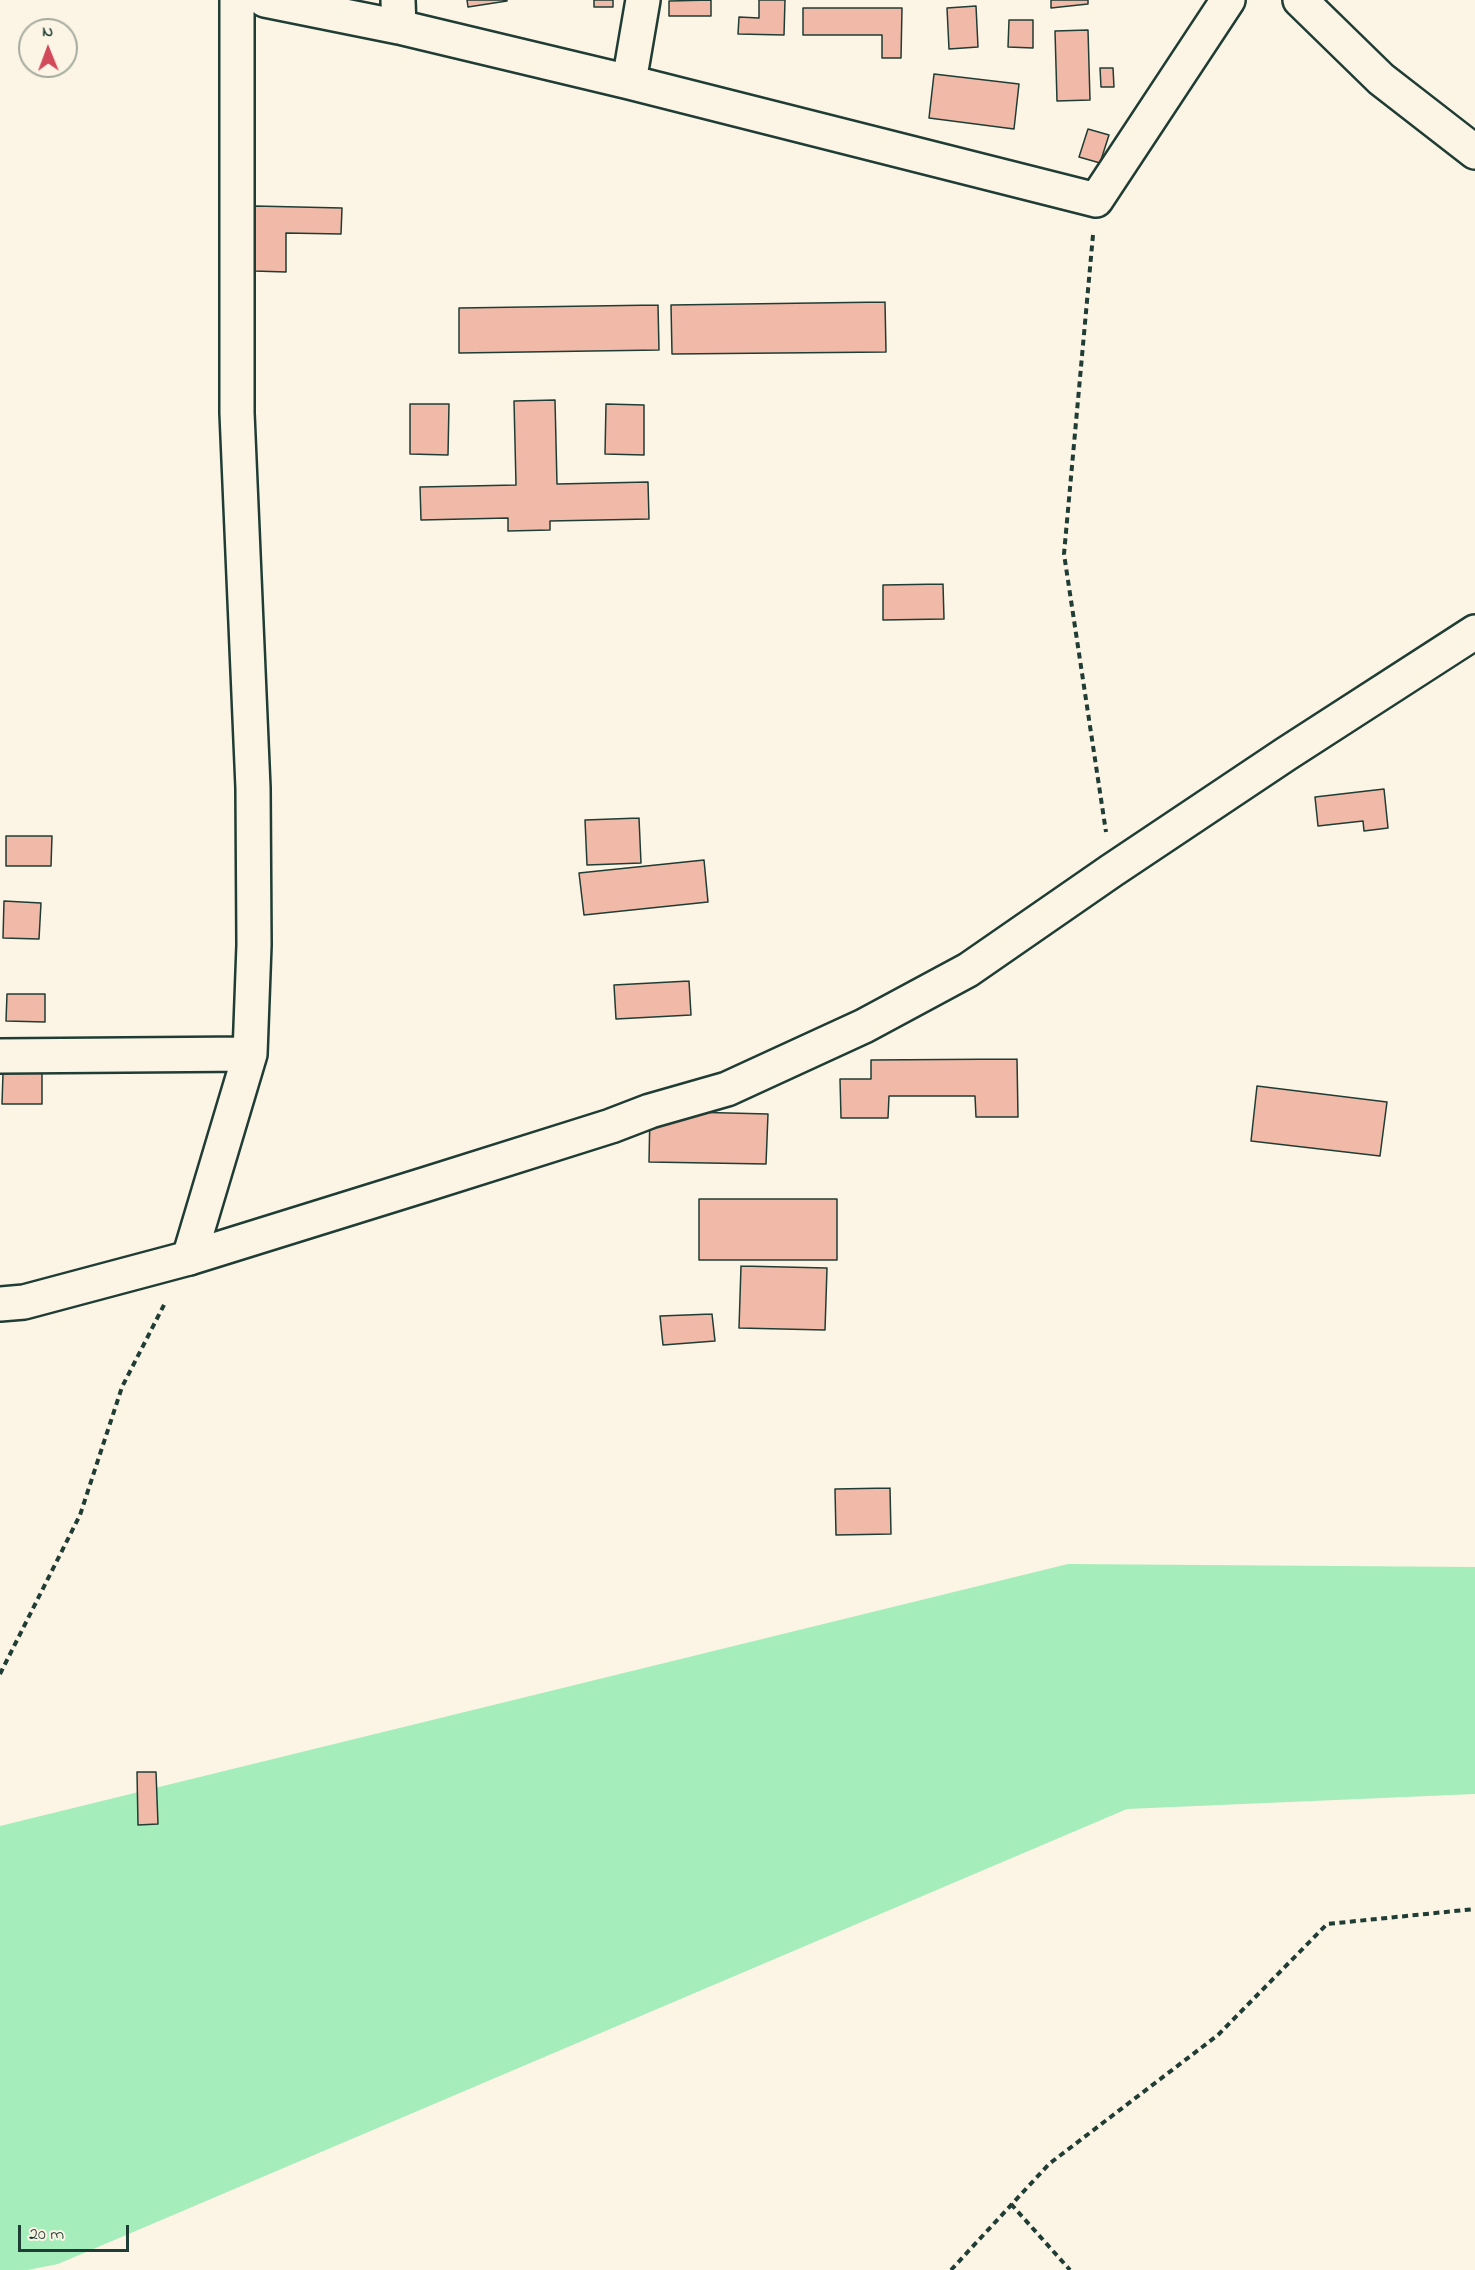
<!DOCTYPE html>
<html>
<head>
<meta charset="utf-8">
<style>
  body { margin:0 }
  #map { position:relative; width:1475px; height:2270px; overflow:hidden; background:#fcf5e5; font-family:"Indie Flower",sans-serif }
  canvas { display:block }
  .north { position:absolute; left:18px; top:18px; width:60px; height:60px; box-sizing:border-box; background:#fcf5e5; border:2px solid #a4ab9e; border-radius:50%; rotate:359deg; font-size:16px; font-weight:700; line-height:24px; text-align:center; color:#1f3d34 }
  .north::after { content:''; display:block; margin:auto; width:21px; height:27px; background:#d1495b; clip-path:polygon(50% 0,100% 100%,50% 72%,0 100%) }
  .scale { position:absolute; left:18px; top:2225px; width:111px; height:27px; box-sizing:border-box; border:3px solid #1f3d34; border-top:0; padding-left:8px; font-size:18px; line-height:21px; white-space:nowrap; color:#1f3d34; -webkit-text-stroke:4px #fcf5e5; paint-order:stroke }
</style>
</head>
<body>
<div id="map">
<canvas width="1475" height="2270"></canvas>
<div class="north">N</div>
<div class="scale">20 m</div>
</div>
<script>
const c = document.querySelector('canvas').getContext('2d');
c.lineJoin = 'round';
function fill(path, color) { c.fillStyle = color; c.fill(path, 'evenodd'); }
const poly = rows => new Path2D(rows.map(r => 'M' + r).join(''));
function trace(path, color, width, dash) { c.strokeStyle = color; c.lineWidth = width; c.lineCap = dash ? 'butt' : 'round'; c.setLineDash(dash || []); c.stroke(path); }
fill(poly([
  [1068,1564,1475,1567,1475,1794,1127,1809,58,2264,28,2270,0,2270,0,1826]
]), '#a5edba');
const building = poly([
  [467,0,507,0,507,1,468,7,467,0],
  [594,0,613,0,613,7,594,7,594,0],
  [711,0,711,16,669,16,669,1,711,0],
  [759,0,785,0,784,35,738,34,739,17,759,18,759,0],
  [1051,0,1088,0,1088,4,1051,8,1051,0],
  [976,6,978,47,949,49,947,8,976,6],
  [803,8,902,8,901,58,882,58,882,35,803,35,803,8],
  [1009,20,1033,20,1033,48,1008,47,1009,20],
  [1088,30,1090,100,1057,101,1055,31,1088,30],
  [1100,68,1113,68,1114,87,1101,87,1100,68],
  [934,74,1019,84,1014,129,929,118,934,74],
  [1088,129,1109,135,1100,163,1079,157,1088,129],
  [255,206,342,208,341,234,286,233,286,272,254,271,255,206],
  [885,302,886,352,672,354,671,305,885,302],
  [658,305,659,350,459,353,459,308,658,305],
  [555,400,557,484,648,482,649,519,550,521,550,530,508,531,508,518,421,520,420,487,516,485,514,401,555,400],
  [410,404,449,404,448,455,410,454,410,404],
  [606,404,644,405,644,455,605,454,606,404],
  [943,584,944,619,883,620,883,585,943,584],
  [1384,789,1388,828,1364,831,1363,821,1318,826,1315,797,1384,789],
  [639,818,641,863,587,865,585,820,639,818],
  [6,836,52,836,51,866,6,866,6,836],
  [704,860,708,902,584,915,579,873,704,860],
  [4,901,41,903,39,939,3,938,4,901],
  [689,981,691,1015,616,1019,614,985,689,981],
  [7,994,45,994,45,1022,6,1021,7,994],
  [1017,1059,1018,1117,976,1117,975,1096,889,1096,888,1118,841,1118,840,1079,871,1079,871,1060,1017,1059],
  [3,1073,42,1073,42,1104,2,1104,3,1073],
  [1257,1086,1387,1102,1380,1156,1251,1141,1257,1086],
  [650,1111,768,1114,766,1164,649,1162,650,1111],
  [699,1199,837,1199,837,1260,699,1260,699,1199],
  [741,1266,827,1268,825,1330,739,1328,741,1266],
  [712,1314,715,1341,663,1345,660,1316,712,1314],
  [890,1488,891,1534,836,1535,835,1489,890,1488],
  [137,1772,156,1772,158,1824,138,1825,137,1772]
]);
fill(building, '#f1b9a7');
trace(building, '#1f3d34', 1.5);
const street = poly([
  [265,0,399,27,629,82,1096,200,1228,0],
  [398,0,399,27],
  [629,82,643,0],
  [0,1056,250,1054],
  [189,1258,250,1054,254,945,253,788,237,413,237,0]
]);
const secondary = poly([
  [1300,0,1381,79,1475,152],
  [0,1304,24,1302,189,1258,427,1184,611,1126,650,1111,727,1089,864,1026,968,970,1111,871,1286,754,1475,632]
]);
trace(street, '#1f3d34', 38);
trace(secondary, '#1f3d34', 38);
trace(poly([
  [1093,235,1064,554,1106,832],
  [0,1674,80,1515,122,1387,166,1301],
  [1011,2204,1070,2270],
  [951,2270,1049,2164,1218,2035,1327,1924,1475,1909]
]), '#1f3d34', 4, [6, 4.5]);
trace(street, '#fcf5e5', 33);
trace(secondary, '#fcf5e5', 33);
</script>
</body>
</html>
